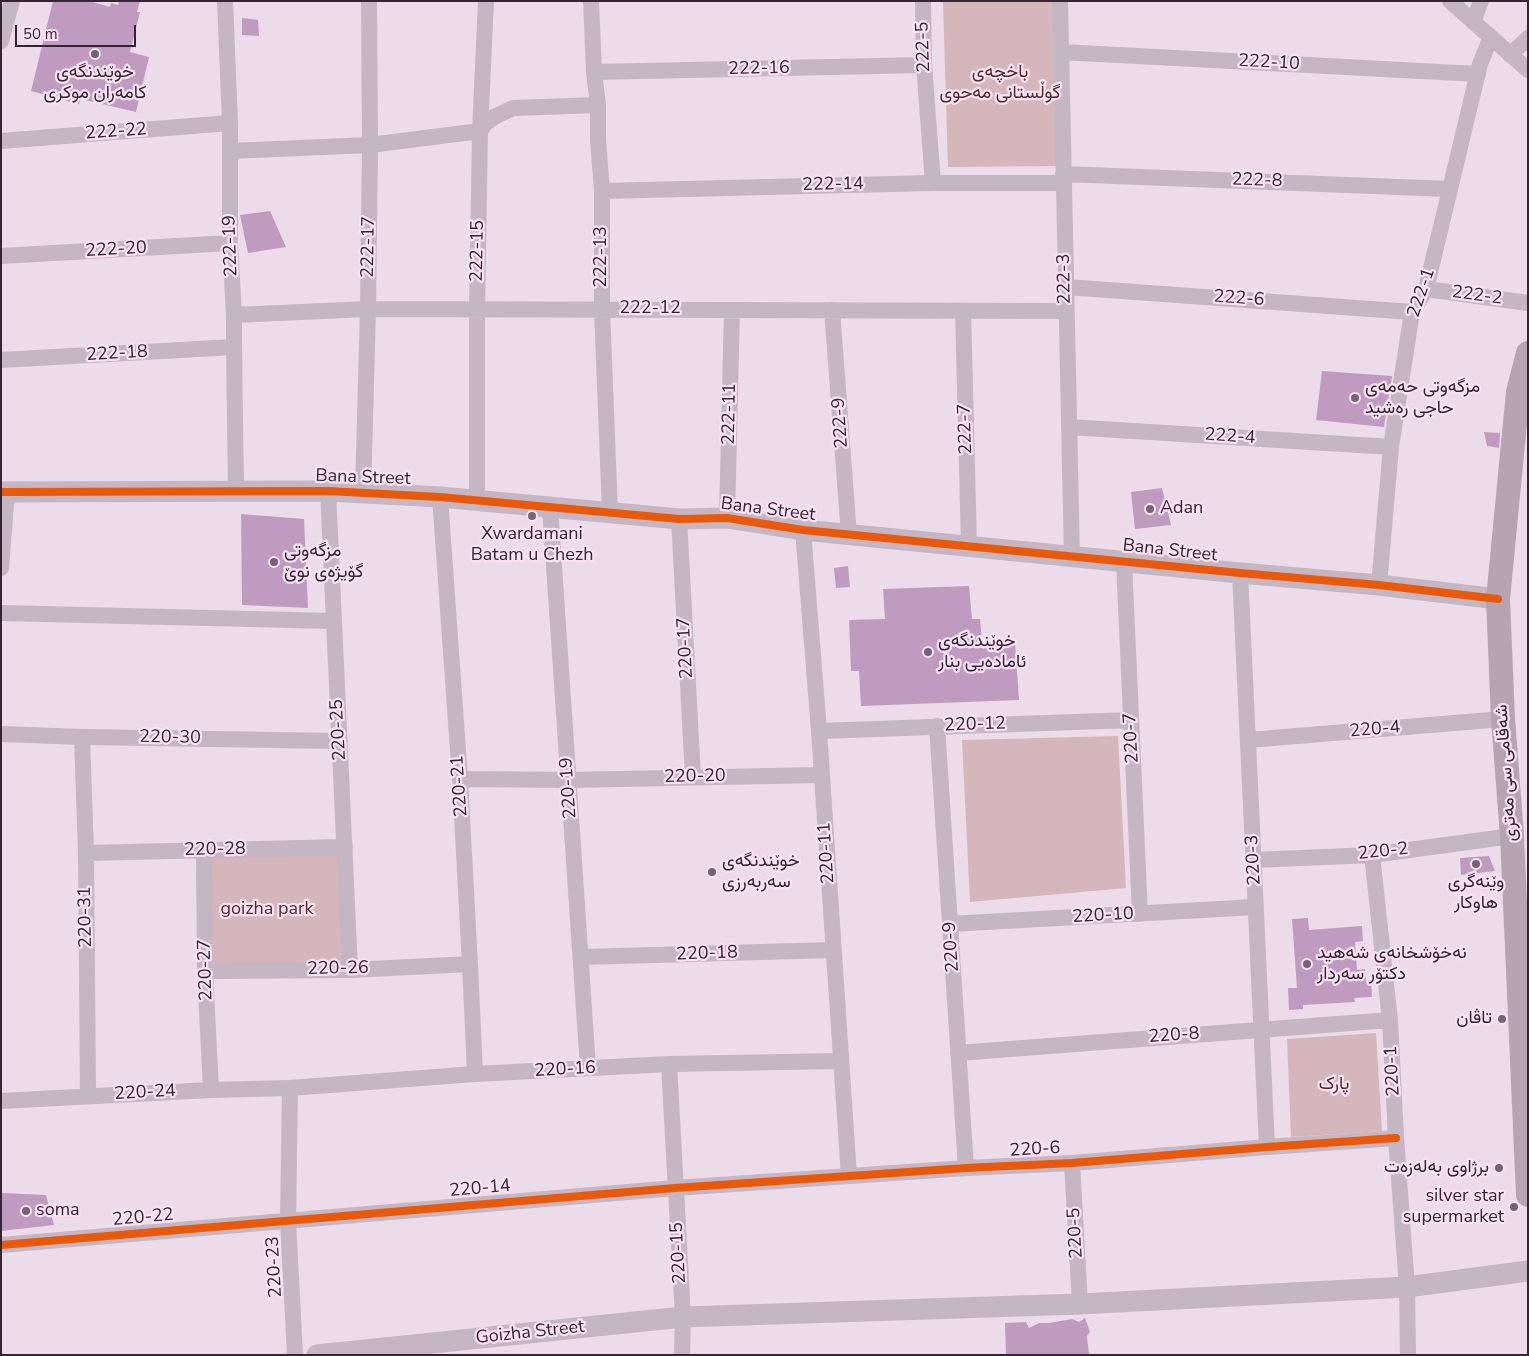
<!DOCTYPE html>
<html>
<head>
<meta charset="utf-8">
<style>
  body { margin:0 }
  #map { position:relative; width:1529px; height:1356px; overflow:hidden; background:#ecdbe8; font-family:"Nunito Sans",sans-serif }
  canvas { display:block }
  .frame { position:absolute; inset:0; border:2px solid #342434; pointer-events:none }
  .scale { position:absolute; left:15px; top:25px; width:121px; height:22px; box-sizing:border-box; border:2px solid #342434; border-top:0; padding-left:6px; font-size:15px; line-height:18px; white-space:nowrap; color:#342434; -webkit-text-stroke:4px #fae2f4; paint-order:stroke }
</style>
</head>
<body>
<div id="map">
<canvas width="1529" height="1356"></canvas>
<div class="frame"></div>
<div class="scale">50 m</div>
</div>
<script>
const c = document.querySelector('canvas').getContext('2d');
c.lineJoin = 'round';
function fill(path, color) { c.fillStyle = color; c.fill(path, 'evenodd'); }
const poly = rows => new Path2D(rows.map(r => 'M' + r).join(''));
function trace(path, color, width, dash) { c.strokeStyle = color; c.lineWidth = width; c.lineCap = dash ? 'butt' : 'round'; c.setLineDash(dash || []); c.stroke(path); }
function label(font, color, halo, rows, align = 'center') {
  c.font = font + ' "Nunito Sans",Vazirmatn,sans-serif'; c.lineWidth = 4.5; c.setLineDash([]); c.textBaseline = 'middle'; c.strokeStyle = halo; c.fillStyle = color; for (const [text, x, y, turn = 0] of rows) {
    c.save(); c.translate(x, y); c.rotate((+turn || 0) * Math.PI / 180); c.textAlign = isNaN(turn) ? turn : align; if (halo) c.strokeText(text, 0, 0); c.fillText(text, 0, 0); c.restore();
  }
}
fill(poly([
  [943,1,1054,1,1057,166,948,167],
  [1118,736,1126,888,970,902,962,740],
  [345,847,350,970,205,971,204,850],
  [1376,1033,1382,1131,1291,1137,1287,1039]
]), '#d5b6ba');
fill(poly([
  [53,1,89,1,110,7,111,3,118,5,119,1,140,1,137,12,140,12,130,52,149,57,136,112,81,99,79,104,31,91],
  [242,18,258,20,259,36,242,35],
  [270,211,286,247,248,253,240,215],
  [1322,371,1392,376,1384,427,1316,420],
  [1484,432,1500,433,1499,448,1487,446],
  [1162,488,1171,525,1135,529,1131,492],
  [241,514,304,519,308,608,242,605],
  [848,566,850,587,836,588,834,568],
  [969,586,972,619,980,619,982,643,1015,643,1019,700,861,706,859,671,851,671,849,620,885,619,883,589],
  [1489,856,1495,871,1461,875,1460,858],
  [1308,918,1309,930,1362,926,1363,941,1355,942,1357,970,1365,969,1366,982,1371,982,1372,997,1354,998,1355,1002,1303,1005,1303,1009,1289,1010,1288,988,1297,988,1292,919],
  [1,1193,46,1195,54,1225,1,1231],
  [1085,1318,1090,1332,1087,1336,1089,1355,1006,1355,1005,1323,1026,1322,1029,1328,1039,1323,1049,1323,1072,1319,1079,1322]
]), '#bf9cbf');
trace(poly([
  [225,1,230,123,230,243,234,315,234,347,236,491],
  [591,1,594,72,598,105,598,140,602,191,602,309,610,513],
  [923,1,924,65,933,183],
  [1060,1,1072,557],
  [1450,1,1528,70],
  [1473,22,1481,1],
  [1,41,12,1],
  [1061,52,1478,74],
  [1510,55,1528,38],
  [594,72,924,65],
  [1,141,230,123],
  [230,151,370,145,480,131,486,123,494,117,513,108,598,105],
  [1063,174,1450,189],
  [602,191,933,183,1063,183],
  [1,256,230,243],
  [1066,287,1412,312],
  [1426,289,1528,303],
  [832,310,849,535],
  [963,311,969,546],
  [234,315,368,309,1066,311],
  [1,360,234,347],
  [1069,427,1391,447],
  [328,491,350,970],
  [363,492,368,309,370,145,369,1],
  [440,497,460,779,470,964,475,1074],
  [477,500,477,309,480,131,486,1],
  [550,507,588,1068],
  [727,518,732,310],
  [679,519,693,777],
  [803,530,819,731,849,1176],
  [1124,562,1140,914],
  [1,568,7,492],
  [1240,573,1267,1147],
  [1379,585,1391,447,1412,312,1426,289,1480,64,1491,37],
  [1,613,334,621],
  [937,726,966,1168],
  [819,731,1131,720],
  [1,734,82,737,340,741],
  [82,737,86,853,88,1096],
  [1248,740,1503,719],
  [460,779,568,780,822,775],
  [204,850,205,971,211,1090],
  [86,853,345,847],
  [1372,855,1390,1020,1396,1138,1407,1287,1408,1355],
  [1254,860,1372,855,1512,836],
  [950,924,1256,907],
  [581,957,834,950],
  [205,971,350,970,470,964],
  [958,1053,1390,1020],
  [669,1064,683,1317,682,1355],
  [290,1088,288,1221,295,1355],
  [1,1101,211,1090,290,1088,475,1074,669,1064,841,1061],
  [1072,1163,1080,1304],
  [1,1245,675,1188,966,1168,1072,1163,1267,1147,1396,1138]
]), '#c4b6c2', 16);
trace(poly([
  [1,492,328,491,440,497,679,519,727,518,803,530,1240,573,1379,585,1498,599],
  [317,1355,683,1317,1080,1304,1407,1287,1528,1271]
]), '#c4b6c2', 21);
trace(poly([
  [1528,353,1518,392,1498,599,1503,719,1512,836,1528,1195]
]), '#b5a5b2', 24);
trace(poly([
  [1,492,328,491,440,497,679,519,727,518,803,530,1240,573,1379,585,1498,599],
  [1,1245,675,1188,966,1168,1072,1163,1267,1147,1396,1138]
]), '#e8590c', 8);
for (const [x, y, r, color] of [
  [95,54,5,"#746473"],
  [1355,398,5,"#746473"],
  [1150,509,5,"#746473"],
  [532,516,5,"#746473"],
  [274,562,5,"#746473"],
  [928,652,5,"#746473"],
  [1476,864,5,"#746473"],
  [712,872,5,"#746473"],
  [1307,964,5,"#746473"],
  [1502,1019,5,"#746473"],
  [1499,1168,5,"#746473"],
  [1514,1207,5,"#746473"],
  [26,1211,5,"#746473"]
]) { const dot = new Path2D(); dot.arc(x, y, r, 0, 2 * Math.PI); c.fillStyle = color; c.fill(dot); trace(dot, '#fae2f4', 2); }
label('18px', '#342434', '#fae2f4', [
  ["222-5",924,47,-92],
  ["222-10",1269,63,3],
  ["222-16",759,69,-1],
  ["222-22",116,132,-4],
  ["222-8",1257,181,2],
  ["222-14",833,185,-1],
  ["222-19",231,246,-92],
  ["222-17",369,247,-89],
  ["222-20",116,250,-3],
  ["222-15",478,251,-89],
  ["222-13",602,257,-90],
  ["222-3",1065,279,-91],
  ["222-1",1422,293,-71],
  ["222-2",1477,296,8],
  ["222-6",1239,299,4],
  ["222-12",650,309],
  ["222-18",117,354,-3],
  ["222-11",730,414,-89],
  ["222-9",841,423,-94],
  ["222-7",966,429,-92],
  ["222-4",1230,437,4],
  ["Bana Street",363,478,2],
  ["Bana Street",768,510,7],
  ["Bana Street",1170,551,6],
  ["220-17",686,648,-93],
  ["220-12",975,725,-2],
  ["220-25",339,730,-93],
  ["220-4",1375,730,-5],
  ["220-30",170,738,1],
  ["220-7",1132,738,-93],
  ["شەقامی سی مەتری",1507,773,-94],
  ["220-20",695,777,-1],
  ["220-21",460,786,-94],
  ["220-19",569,788,-94],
  ["220-28",215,850,-1],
  ["220-2",1383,852,-6],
  ["220-11",827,853,-94],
  ["220-3",1254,860,-93],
  ["220-10",1103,916,-3],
  ["220-31",86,917,-91],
  ["220-9",952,947,-94],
  ["220-18",707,954,-2],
  ["220-26",338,969,-1],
  ["220-27",206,970,-92],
  ["220-8",1174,1036,-4],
  ["220-16",565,1070,-3],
  ["220-1",1393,1071,-93],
  ["220-24",145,1093,-3],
  ["220-6",1035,1150,-3],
  ["220-14",480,1189,-5],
  ["220-22",143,1218,-5],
  ["220-5",1076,1233,-93],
  ["220-15",679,1253,-93],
  ["220-23",275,1267,-93],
  ["Goizha Street",530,1333,-6]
]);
label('18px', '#342434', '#fae2f4', [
  ["خوێندنگەی",95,73,"center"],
  ["کامەران موکری",95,94,"center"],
  ["مزگەوتی حەمەی",1365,388],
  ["حاجی رەشید",1365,409],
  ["Adan",1160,509],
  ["Xwardamani",532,535,"center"],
  ["Batam u Chezh",532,556,"center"],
  ["مزگەوتی",284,552],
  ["گۆیژەی نوێ",284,573],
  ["خوێندنگەی",938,642],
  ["ئامادەیی بنار",938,663],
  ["خوێندنگەی",722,862],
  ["سەربەرزی",722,883],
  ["وێنەگری",1476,883,"center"],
  ["هاوکار",1476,904,"center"],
  ["نەخۆشخانەی شەهید",1317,954],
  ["دکتۆر سەردار",1317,975],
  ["تاڤان",1492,1019,"right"],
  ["برژاوی بەلەزەت",1489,1168,"right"],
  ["silver star",1504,1197,"right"],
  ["supermarket",1504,1218,"right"],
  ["soma",36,1211]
], 'left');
label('18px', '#542a26', '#fae2f4', [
  ["باخچەی",1000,73],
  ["گوڵستانی مەحوی",1000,94],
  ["goizha park",267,910],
  ["پارک",1334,1085]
]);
</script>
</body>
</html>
